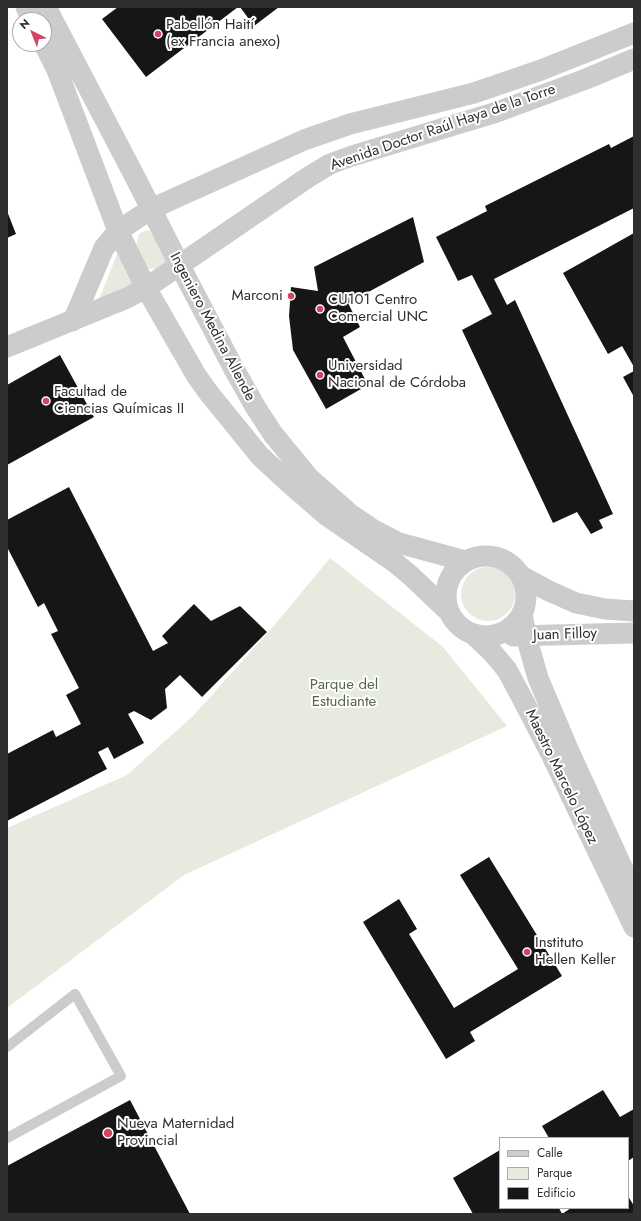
<!DOCTYPE html>
<html>
<head>
<meta charset="utf-8">
<style>
  body { margin:0 }
  #map { position:relative; width:641px; height:1221px; overflow:hidden; background:#fff; font-family:Jost,sans-serif }
  canvas { display:block }
  .frame { position:absolute; inset:0; border:8px solid #2f2f2f; pointer-events:none }
  .legend { position:absolute; left:499px; top:1137px; width:130px; height:72px; box-sizing:border-box; background:#fff; border:1px solid #acacac; margin:0; padding:5px 7px; list-style:none; font-size:12px; color:#2f2f2f }
  .legend li { display:flex; align-items:center; gap:8px; height:20px }
  .legend b { width:20px; border:1px solid #acacac }
  .north { position:absolute; left:12px; top:12px; width:40px; height:40px; box-sizing:border-box; background:#fff; border:1px solid #acacac; border-radius:50%; rotate:317deg; font-size:11px; font-weight:700; line-height:16px; text-align:center; color:#2f2f2f }
  .north::after { content:''; display:block; margin:auto; width:14px; height:18px; background:#d34364; clip-path:polygon(50% 0,100% 100%,50% 72%,0 100%) }
</style>
</head>
<body>
<div id="map">
<canvas width="641" height="1221"></canvas>
<div class="frame"></div>
<ul class="legend">
<li><b style="height:5px;background:#ccc"></b>Calle</li>
<li><b style="height:11px;background:#e7eade"></b>Parque</li>
<li><b style="height:11px;background:#161616"></b>Edificio</li>
</ul>
<div class="north">N</div>
</div>
<script>
const c = document.querySelector('canvas').getContext('2d');
c.lineJoin = 'round';
function fill(path, color) { c.fillStyle = color; c.fill(path, 'evenodd'); }
const poly = rows => new Path2D(rows.map(r => 'M' + r).join(''));
function trace(path, color, width, dash) { c.strokeStyle = color; c.lineWidth = width; c.lineCap = dash ? 'butt' : 'round'; c.setLineDash(dash || []); c.stroke(path); }
function label(font, color, halo, rows, align = 'center') {
  c.font = font + ' Jost,sans-serif'; c.lineWidth = 4; c.setLineDash([]); c.textBaseline = 'middle'; c.strokeStyle = halo; c.fillStyle = color; for (const [text, x, y, turn = 0] of rows) {
    c.save(); c.translate(x, y); c.rotate((+turn || 0) * Math.PI / 180); c.textAlign = isNaN(turn) ? turn : align; if (halo) c.strokeText(text, 0, 0); c.fillText(text, 0, 0); c.restore();
  }
}
fill(poly([
  [146,230,154,232,167,261,157,268,150,269,146,267,136,246,139,234],
  [120,247,136,284,99,299],
  [330,558,443,647,507,726,184,875,7,1008,7,828,127,775,193,716,272,628],
  '461 594a27 27 0 1 1 54 0a27 27 0 1 1-54 0Z'
]), '#e7eade');
fill(poly([
  [118,7,238,7,146,77,102,19],
  [240,7,279,7,254,26],
  [634,136,634,208,494,279,507,305,515,300,613,514,599,520,603,528,591,534,577,512,553,523,462,330,492,314,472,275,458,281,436,237,487,211,485,206,609,144,611,148],
  [7,211,16,234,7,238],
  [413,217,424,262,348,303,360,327,343,337,368,385,326,409,293,350,289,316,291,287,318,291,314,267],
  [634,233,634,367,622,346,608,354,563,273],
  [60,355,94,417,7,465,7,385],
  [634,371,634,397,623,377],
  [69,487,153,651,168,643,162,636,194,604,211,621,240,606,267,632,202,697,180,675,165,689,167,708,151,720,134,711,128,714,144,743,114,759,108,747,98,752,107,769,7,821,7,754,53,730,56,737,81,724,66,695,79,688,51,634,58,631,44,603,38,607,7,547,7,520],
  [489,857,562,976,470,1032,475,1041,446,1059,363,922,399,899,417,929,409,934,454,1008,518,969,460,875],
  [603,1090,620,1117,634,1109,634,1157,628,1161,628,1138,549,1138,542,1126],
  [130,1100,190,1214,7,1214,7,1166],
  [500,1150,500,1208,559,1208,562,1214,571,1208,628,1208,628,1196,634,1206,634,1214,473,1214,453,1178]
]), '#161616');
trace(poly([
  [7,1047,75,994,121,1076,7,1138]
]), '#ccc', 10);
trace(poly([
  [26,7,32,20],
  [46,7,135,177,180,266,234,369,256,408,273,434,309,478,350,514,372,529,399,543,465,561],
  [44,44,57,70,118,231,146,288,196,375,208,392,260,456,288,482,326,515,393,561,410,575,448,611],
  [73,321,104,248,118,231,151,209,304,140,350,124,474,93,541,70,634,33],
  [7,347,127,298,146,288,307,178,330,164,352,156,497,112,586,79,634,59],
  '446 596a40 40 0 1 1 80 0a40 40 0 1 1-80 0Z',
  [521,576,549,591,576,603,605,609,634,611],
  [522,614,526,636,538,678,568,749,634,893],
  [474,635,492,652,507,670,521,696,551,754,634,927],
  [513,636,634,633]
]), '#ccc', 21);
for (const [x, y, r, color] of [
  [158,34,4,"#d34364"],
  [291,296,4,"#d34364"],
  [320,309,4,"#d34364"],
  [320,375,4,"#d34364"],
  [46,401,4,"#d34364"],
  [527,952,4,"#d34364"],
  [108,1133,5,"#d34364"]
]) { const dot = new Path2D(); dot.arc(x, y, r, 0, 2 * Math.PI); c.fillStyle = color; c.fill(dot); trace(dot, '#fff', 1.5); }
label('15px', '#2f2f2f', '#fff', [
  ["Pabellón Haití",166,25],
  ["(ex Francia anexo)",166,42],
  ["Marconi",283,296,"right"],
  ["CU101 Centro",328,300],
  ["Comercial UNC",328,317],
  ["Universidad",328,366],
  ["Nacional de Córdoba",328,383],
  ["Facultad de",54,392],
  ["Ciencias Químicas II",54,409],
  ["Instituto",535,943],
  ["Hellen Keller",535,960],
  ["Nueva Maternidad",117,1124],
  ["Provincial",117,1141]
], 'left');
label('15px', '#2f2f2f', '#fff', [
  ["Avenida Doctor Raúl Haya de la Torre",443,128,-19],
  ["Ingeniero Medina Allende",212,327,62],
  ["Juan Filloy",565,635,-2],
  ["Maestro Marcelo López",561,777,64]
]);
label('15px', '#586641', '#fff', [
  ["Parque del",344,685],
  ["Estudiante",344,702]
]);
</script>
</body>
</html>
